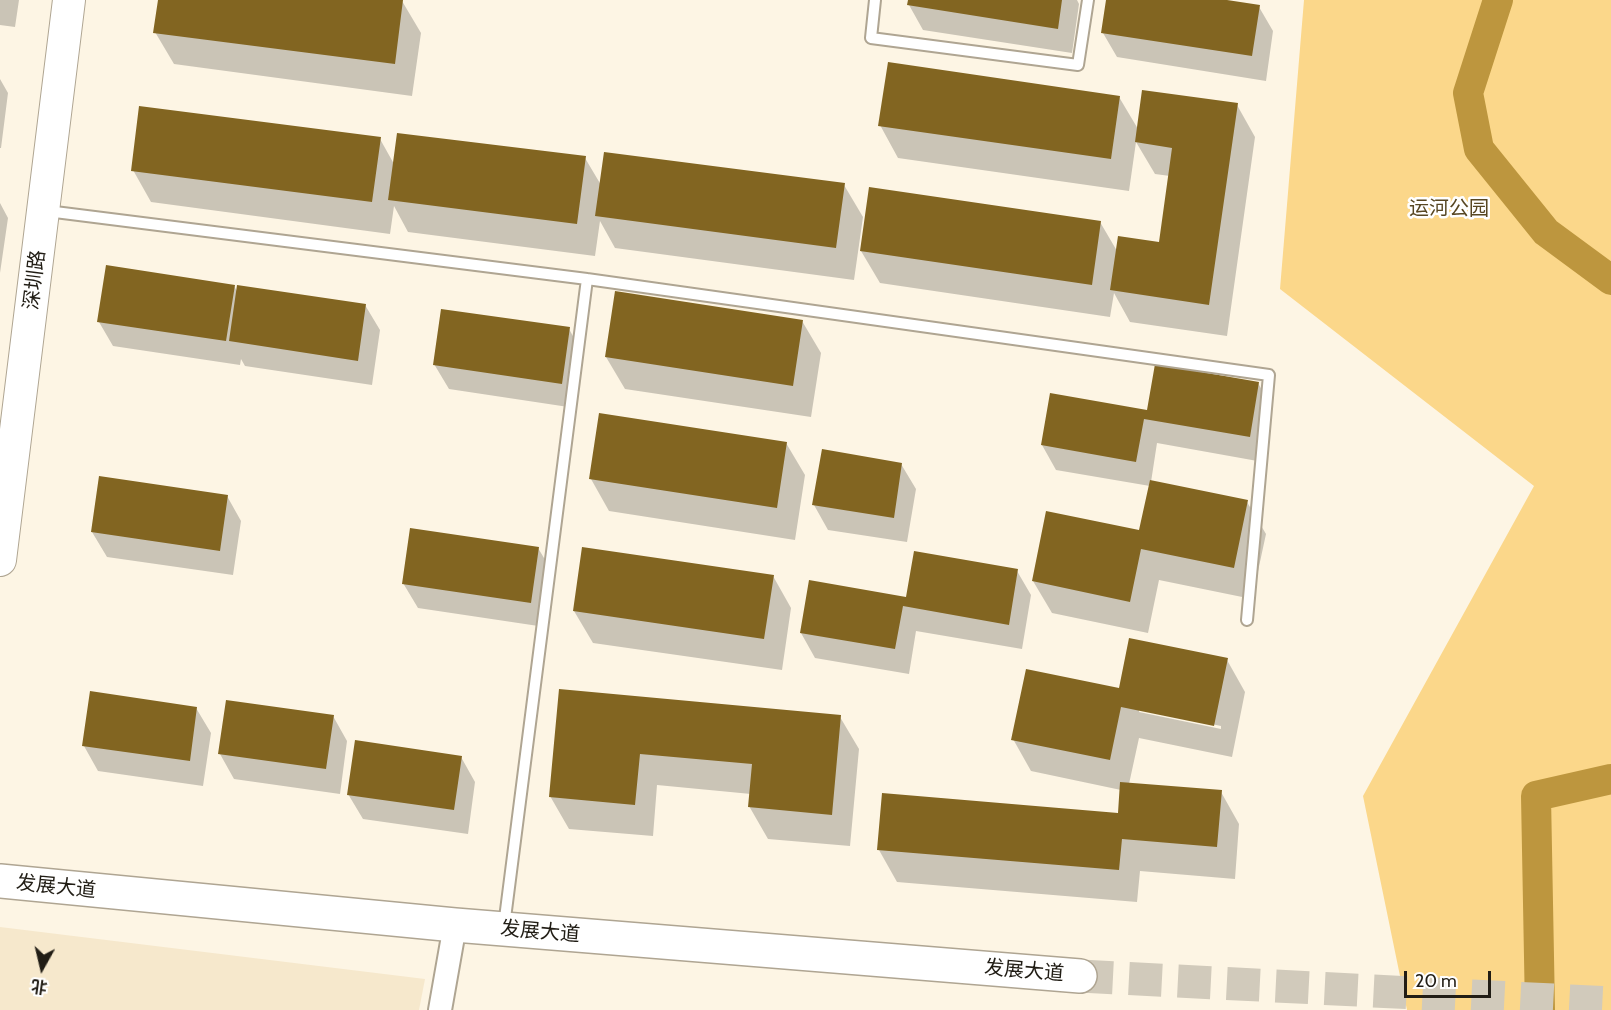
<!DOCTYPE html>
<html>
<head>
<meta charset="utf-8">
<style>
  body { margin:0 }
  #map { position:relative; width:1611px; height:1010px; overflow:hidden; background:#fdf5e4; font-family:Cabin,"Noto Sans SC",sans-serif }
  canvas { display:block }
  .north { position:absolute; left:12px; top:938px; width:60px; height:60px; -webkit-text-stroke:4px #fff; paint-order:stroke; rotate:188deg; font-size:16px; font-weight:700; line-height:24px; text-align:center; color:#211d15 }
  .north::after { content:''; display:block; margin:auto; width:21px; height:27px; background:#211d15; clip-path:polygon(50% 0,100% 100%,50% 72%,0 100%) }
  .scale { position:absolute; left:1404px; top:971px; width:87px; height:27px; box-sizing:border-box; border:3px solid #211d15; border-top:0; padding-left:8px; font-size:18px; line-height:21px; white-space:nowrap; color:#211d15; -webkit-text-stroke:4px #fff; paint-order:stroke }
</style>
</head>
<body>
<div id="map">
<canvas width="1611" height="1010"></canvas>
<div class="north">北</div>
<div class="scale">20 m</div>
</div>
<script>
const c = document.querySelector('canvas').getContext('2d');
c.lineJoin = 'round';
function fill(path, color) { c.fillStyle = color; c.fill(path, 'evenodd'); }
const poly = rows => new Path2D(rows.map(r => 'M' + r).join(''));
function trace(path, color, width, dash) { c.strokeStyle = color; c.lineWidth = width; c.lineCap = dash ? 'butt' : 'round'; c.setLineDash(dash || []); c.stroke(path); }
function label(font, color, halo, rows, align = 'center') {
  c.font = font + ' Cabin,"Noto Sans SC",sans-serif'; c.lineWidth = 5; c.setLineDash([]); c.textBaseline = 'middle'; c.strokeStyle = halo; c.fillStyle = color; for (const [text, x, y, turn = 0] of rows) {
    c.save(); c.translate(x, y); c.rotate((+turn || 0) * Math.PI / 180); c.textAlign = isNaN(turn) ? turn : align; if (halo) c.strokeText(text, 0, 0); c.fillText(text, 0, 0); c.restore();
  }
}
fill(poly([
  [0,927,425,979,419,1010,0,1010]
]), '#f6e8cc');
fill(poly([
  [1304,0,1611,0,1611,1010,1407,1010,1363,796,1534,486,1280,289]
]), '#fbd78a');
fill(poly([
  [0,0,19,0,15,27,0,25],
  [159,0,402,1,421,33,412,96,174,64,155,32],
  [910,0,1077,0,1079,4,1072,53,923,30,909,5],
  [1108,0,1217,0,1259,7,1273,31,1266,81,1117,57,1103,33],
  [0,79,8,93,1,148,0,148],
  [1119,97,1138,129,1237,105,1255,137,1227,336,1130,322,1114,293,1110,317,880,283,861,251,1100,222,1117,251,1160,243,1170,176,1155,174,1136,142,1129,191,898,158,880,125],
  [380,139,394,164,585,158,601,185,844,185,863,217,854,280,615,248,600,221,595,256,408,232,394,206,390,234,151,202,133,170],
  [0,203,8,218,0,273],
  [234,286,238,293,365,305,380,330,372,385,245,366,241,359,240,365,113,346,99,322],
  [802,321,821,353,811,417,625,389,606,357],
  [569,329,583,354,575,408,449,389,434,364],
  [1258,383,1272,408,1263,462,1157,443,1151,482,1247,502,1266,534,1252,599,1159,580,1148,633,1052,613,1033,581,1140,532,1150,486,1056,470,1042,445,1148,412],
  [786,443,805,475,795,540,609,511,591,479],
  [901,464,916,489,907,542,828,530,814,505],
  [227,496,241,521,233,575,107,557,92,532],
  [538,548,553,573,545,627,418,608,403,583],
  [1017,571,1031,595,1022,649,916,631,909,674,815,658,801,633,907,599],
  [773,576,791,608,782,670,593,643,574,611],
  [1227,660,1245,692,1232,757,1139,738,1129,784,1221,792,1239,824,1235,879,1140,871,1137,902,897,882,879,850,1119,814,1121,790,1031,771,1013,739,1120,690],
  [1139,709,1221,726,1221,729,1139,712],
  [560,691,840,717,859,749,850,846,768,839,749,806,751,794,657,785,653,836,569,829,550,796],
  [196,708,211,733,203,786,98,771,84,746],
  [333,716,347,741,340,794,234,779,220,754],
  [461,757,475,782,468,834,363,819,348,794]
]), '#0003');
trace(poly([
  [1498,0,1468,93,1479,149,1546,232,1611,280],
  [1540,1010,1536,796,1611,779]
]), '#bd963e', 30);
fill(poly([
  [158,0,403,0,395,64,153,33],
  [908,0,1062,0,1058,29,907,5],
  [1106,0,1227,0,1260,5,1252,56,1101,33],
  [888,62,1120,96,1111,159,878,126],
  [1142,90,1238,103,1209,305,1110,290,1118,236,1159,242,1172,148,1135,142],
  [139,106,381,137,372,202,131,171],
  [397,133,586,156,577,224,388,200],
  [604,152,845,183,836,248,595,216],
  [869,187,1101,221,1092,285,860,251],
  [106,265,235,285,226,341,97,322],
  [237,285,366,304,358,361,229,341],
  [615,291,803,320,793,386,605,357],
  [441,309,570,327,562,384,433,365],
  [1155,364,1259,382,1250,437,1144,419,1136,462,1041,445,1050,393,1147,410],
  [599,413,787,442,777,508,589,479],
  [822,449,902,463,894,518,812,505],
  [99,476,228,495,220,551,91,532],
  [1150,480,1248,500,1234,568,1141,549,1130,602,1032,581,1046,511,1139,530],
  [410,528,539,547,531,603,402,584],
  [582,547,774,575,764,639,573,611],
  [914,551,1018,569,1009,625,903,606,895,649,800,633,809,580,906,597],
  [1129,638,1228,658,1214,726,1121,707,1110,760,1011,740,1026,669,1119,688],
  [559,689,841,715,832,815,748,807,752,764,640,754,635,805,549,797],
  [90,691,197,707,190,761,82,746],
  [226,700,334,715,326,769,218,754],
  [355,740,462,756,454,810,347,795],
  [1120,782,1222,790,1217,847,1122,839,1119,870,877,850,882,793,1118,813]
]), '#826521');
trace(poly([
  [1080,976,1611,1003]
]), '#d1cabb', 33, [33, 16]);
const lane = poly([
  [875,0,871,38,1078,65,1088,0],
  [47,211,587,279,1269,375,1247,620],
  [504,926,587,279]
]);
const street = poly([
  [440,1010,455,925]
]);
const secondary = poly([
  [0,560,69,0]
]);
const primary = poly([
  [0,881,455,925,1080,976]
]);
trace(lane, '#afa592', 14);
trace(street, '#afa592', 26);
trace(secondary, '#afa592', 34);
trace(primary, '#afa592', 36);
trace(lane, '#fff', 10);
trace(street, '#fff', 22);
trace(secondary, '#fff', 32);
trace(primary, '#fff', 33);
label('20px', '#584722', '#fff', [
  ["运河公园",1449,209]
]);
label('20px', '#211d15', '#fff', [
  ["深圳路",35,280,-83],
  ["发展大道",56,887,6],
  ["发展大道",540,932,5],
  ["发展大道",1024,971,5]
]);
</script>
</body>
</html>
